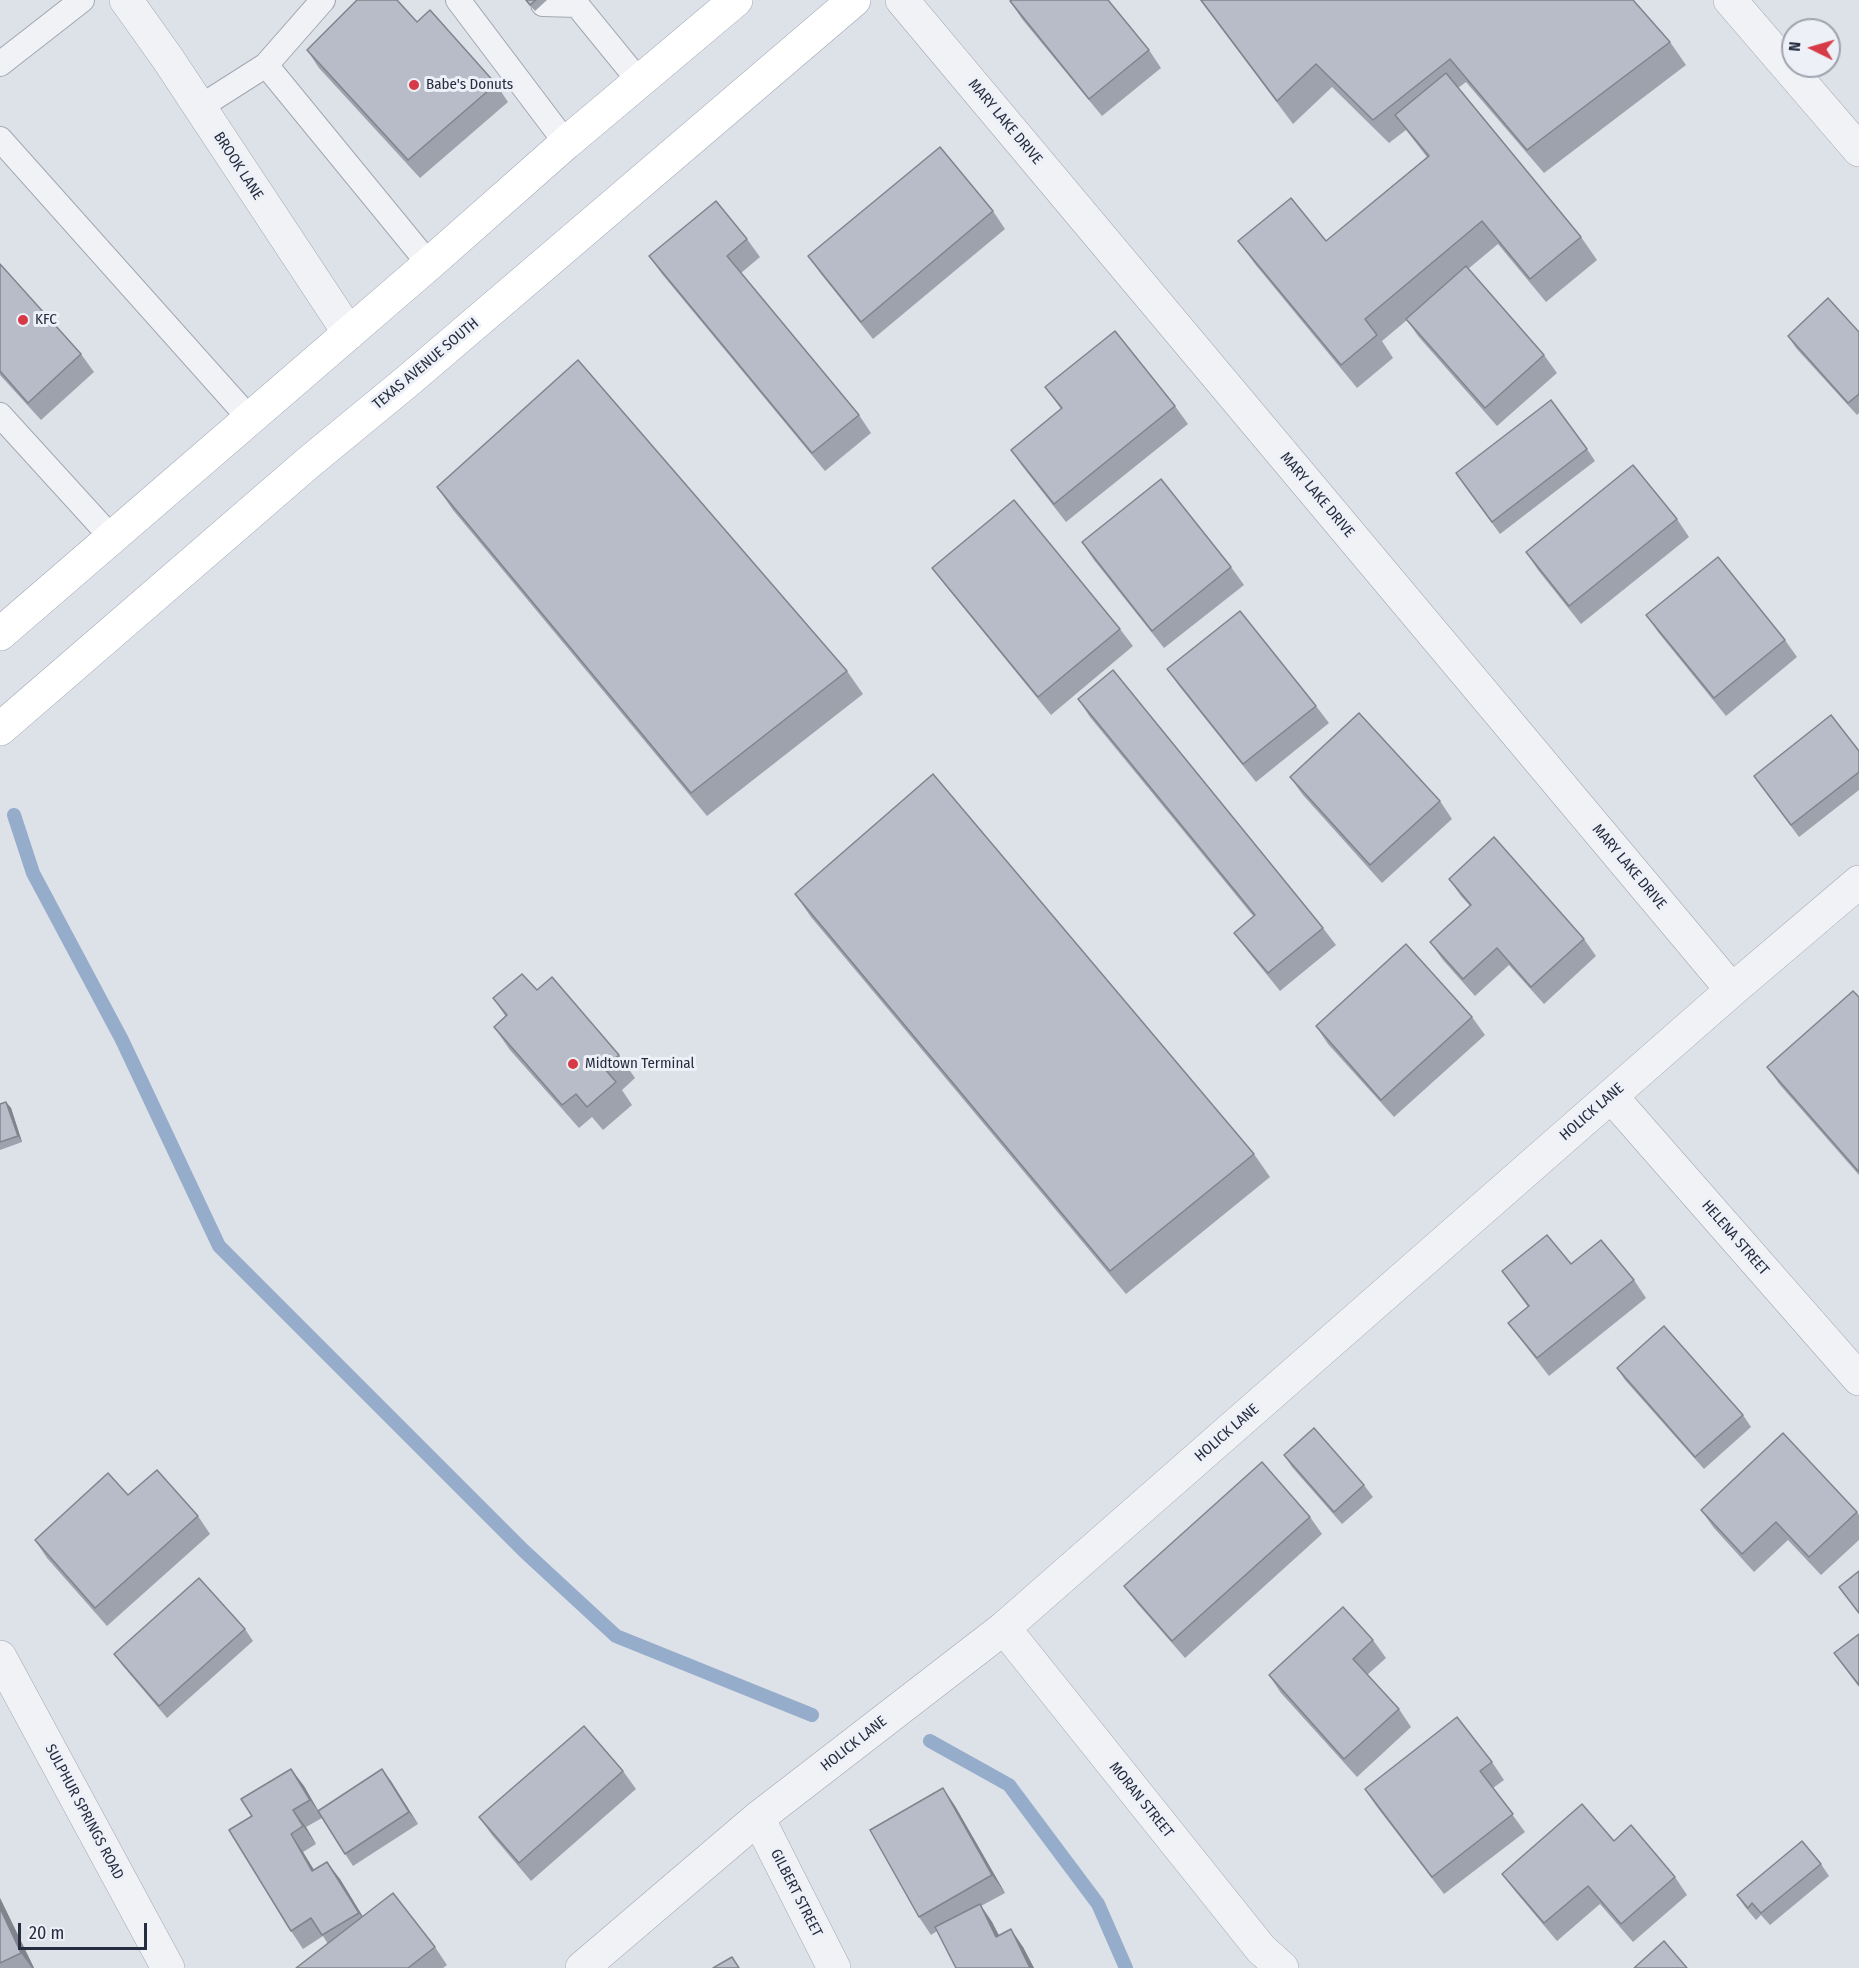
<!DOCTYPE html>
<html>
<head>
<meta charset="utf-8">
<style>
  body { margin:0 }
  #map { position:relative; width:1859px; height:1968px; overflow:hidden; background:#dde1e8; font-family:"Fira Sans Condensed",sans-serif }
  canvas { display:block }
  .north { position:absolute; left:1781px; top:18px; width:60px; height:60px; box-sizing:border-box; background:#edf0f6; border:2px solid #9da2ad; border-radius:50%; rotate:275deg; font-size:16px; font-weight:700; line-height:24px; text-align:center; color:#262d40 }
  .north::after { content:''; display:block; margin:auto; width:21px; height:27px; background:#d63a46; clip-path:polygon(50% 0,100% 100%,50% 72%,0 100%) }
  .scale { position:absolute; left:18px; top:1923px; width:129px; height:27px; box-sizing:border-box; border:3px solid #262d40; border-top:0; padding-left:8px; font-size:18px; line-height:21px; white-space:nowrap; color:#262d40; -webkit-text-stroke:4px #edf0f6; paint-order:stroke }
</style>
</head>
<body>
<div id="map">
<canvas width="1859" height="1968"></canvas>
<div class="north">N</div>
<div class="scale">20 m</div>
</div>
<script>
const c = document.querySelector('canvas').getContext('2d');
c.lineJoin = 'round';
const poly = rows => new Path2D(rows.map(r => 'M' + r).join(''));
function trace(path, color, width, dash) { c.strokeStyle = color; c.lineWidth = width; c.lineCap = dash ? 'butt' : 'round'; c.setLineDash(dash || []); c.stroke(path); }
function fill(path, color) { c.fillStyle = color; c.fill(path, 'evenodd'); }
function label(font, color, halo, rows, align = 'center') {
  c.font = font + ' "Fira Sans Condensed",sans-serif'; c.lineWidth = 6; c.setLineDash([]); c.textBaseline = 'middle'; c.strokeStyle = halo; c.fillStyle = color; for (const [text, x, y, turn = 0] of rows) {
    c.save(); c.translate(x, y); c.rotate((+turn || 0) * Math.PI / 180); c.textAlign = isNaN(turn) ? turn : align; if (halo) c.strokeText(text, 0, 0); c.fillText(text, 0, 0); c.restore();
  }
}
trace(poly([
  [14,815,33,873,122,1040,219,1246,524,1551,616,1636,812,1715],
  [930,1741,1009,1785,1098,1904,1126,1968]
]), '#96accb', 14);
const service = poly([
  [458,0,566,143],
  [543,4,577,5,639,81],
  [0,64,82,0],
  [266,65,429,264],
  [200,107,266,65,323,0],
  [0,139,250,419],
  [0,415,112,538]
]);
const minor = poly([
  [126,0,168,59,349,333],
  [902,0,1732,990],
  [1730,0,1859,150],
  [1611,1096,1859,1379],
  [1004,1628,1261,1949,1282,1968],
  [758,1818,834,1968],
  [582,1968,758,1818,1004,1628,1732,990,1859,882]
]);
const tertiary = poly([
  [0,1657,168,1968]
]);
const primary = poly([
  [0,634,429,264,566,143,736,0],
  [0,729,308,463,410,379,854,0]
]);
trace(service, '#a2a7b2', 26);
trace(minor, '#a2a7b2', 34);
trace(tertiary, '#a2a7b2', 34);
trace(primary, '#9ca4b4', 34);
trace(service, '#f0f2f6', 24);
trace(minor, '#f0f2f6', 33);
trace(tertiary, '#f0f2f6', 33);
trace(primary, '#fff', 33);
fill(poly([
  [525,0,547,0,535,11],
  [1200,0,1633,0,1670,42,1686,65,1544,173,1466,82,1458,88,1581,237,1597,260,1546,302,1498,244,1468,269,1544,355,1557,373,1497,426,1418,336,1407,320,1382,341,1393,358,1357,388,1255,264,1238,241,1326,241,1427,157,1406,130,1389,143,1332,87,1293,124],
  [1010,1,1149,50,1161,68,1102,116,1022,19],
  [417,22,496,84,508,102,420,178,319,68,307,50],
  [993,211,1005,229,873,339,821,274,808,256],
  [747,239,760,257,741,273,859,415,871,433,825,471,662,274,649,256],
  [0,264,81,354,94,372,41,420,0,375],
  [1859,332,1859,413,1857,415,1796,348,1788,336],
  [1045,387,1175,406,1188,424,1066,522,1023,467,1011,450,1061,409],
  [1587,449,1595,461,1500,534,1464,485],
  [437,487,847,671,863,694,707,816,453,510],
  [1677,519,1689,537,1581,624,1538,570,1526,552],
  [1082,542,1231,567,1244,585,1164,648,1094,560],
  [932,568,1120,629,1133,646,1051,715,945,585],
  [1646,615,1785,640,1797,657,1726,716,1658,632],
  [1167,669,1316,706,1329,723,1256,782,1180,687],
  [1078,699,1323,928,1336,945,1280,991,1247,950,1234,933,1254,917,1090,717],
  [1859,751,1859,790,1799,837,1754,776],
  [1290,777,1440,801,1452,819,1382,883,1303,795],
  [1449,879,1584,939,1596,956,1544,1004,1509,965,1475,996,1443,960,1430,942,1470,906,1461,896],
  [795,894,1254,1154,1270,1177,1126,1294,811,917],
  [537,990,619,1055,635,1078,622,1090,632,1105,603,1130,592,1117,579,1128,510,1050,494,1027,506,1017,493,998],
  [1859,997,1859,1175,1780,1085,1767,1067],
  [1472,1017,1485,1035,1394,1117,1328,1044,1316,1026],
  [6,1102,11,1108,22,1142,0,1150,0,1104],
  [1571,1264,1634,1280,1646,1298,1549,1376,1521,1340,1508,1323,1528,1307,1502,1271],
  [1617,1368,1743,1415,1751,1427,1704,1469,1625,1380],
  [1284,1455,1364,1485,1373,1497,1342,1524,1292,1467],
  [128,1495,198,1516,210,1534,107,1626,47,1558,35,1540],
  [1701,1510,1857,1512,1859,1515,1859,1540,1821,1575,1788,1540,1754,1572,1714,1528],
  [1310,1517,1322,1534,1185,1658,1137,1603,1124,1586],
  [1859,1571,1859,1614,1839,1587],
  [245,1629,253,1641,167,1718,123,1666,114,1654],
  [1859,1634,1859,1687,1834,1653],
  [1373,1640,1386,1658,1367,1675,1399,1709,1411,1727,1357,1777,1281,1693,1269,1675],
  [1492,1762,1504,1780,1493,1788,1525,1832,1444,1894,1377,1807,1365,1789],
  [291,1769,304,1786,318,1811,382,1769,418,1824,353,1866,322,1818,306,1827,316,1844,303,1852,314,1870,340,1879,363,1917,435,1947,447,1965,443,1968,296,1968,328,1944,323,1936,303,1949,291,1931,252,1816],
  [623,1771,636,1789,531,1881,492,1835,479,1817],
  [943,1788,955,1806,1005,1893,981,1906,992,1922,999,1935,1023,1947,1034,1968,956,1968,937,1931,931,1935,919,1917],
  [1614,1841,1675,1877,1687,1895,1633,1942,1600,1904,1557,1941,1515,1891,1502,1874],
  [1821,1864,1829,1876,1770,1925,1761,1915,1756,1920,1745,1907,1737,1895],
  [0,1898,34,1968,0,1968]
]), '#9da2ac');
fill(poly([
  [6,1102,11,1108,22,1142,18,1136],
  [291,1769,304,1786,322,1817,310,1800],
  [382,1769,391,1781,418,1824,409,1812],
  [943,1788,955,1806,1005,1893,992,1875],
  [293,1810,306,1827,316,1844,303,1826],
  [291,1834,303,1852,325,1888,312,1871],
  [327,1862,340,1879,371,1930,359,1913],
  [0,1898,34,1968,32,1968,21,1953,0,1908],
  [980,1904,992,1922,1008,1954,996,1937],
  [1011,1929,1023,1947,1034,1968,1030,1968]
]), '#80848c');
const building = poly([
  [357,0,397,0,417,22,430,10,496,84,408,160,307,50,357,0],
  [526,0,536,0,530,5,526,0],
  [1012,0,1108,0,1149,50,1089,99,1010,1,1012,0],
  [1201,0,1633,0,1670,42,1527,150,1450,59,1373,120,1316,64,1277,101,1201,0],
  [1446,73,1581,237,1530,279,1482,221,1365,319,1377,335,1341,365,1238,241,1291,198,1326,241,1429,156,1395,115,1446,73],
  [940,147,993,211,861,322,808,256,940,147],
  [716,201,747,239,727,256,859,415,812,453,649,256,716,201],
  [0,264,81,354,28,403,0,371,0,264],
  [1466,266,1544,355,1485,408,1406,319,1466,266],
  [1828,298,1859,332,1859,394,1848,403,1788,336,1828,298],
  [1115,331,1175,406,1054,504,1011,450,1062,408,1045,387,1115,331],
  [578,360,847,671,691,793,437,487,578,360],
  [1551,400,1587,449,1492,522,1456,473,1551,400],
  [1633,465,1677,519,1569,606,1526,552,1633,465],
  [1161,479,1231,567,1152,631,1082,542,1161,479],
  [1014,500,1120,629,1038,697,932,568,1014,500],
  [1718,557,1785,640,1714,698,1646,615,1718,557],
  [1240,611,1316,706,1243,764,1167,669,1240,611],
  [1113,670,1323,928,1268,973,1234,933,1255,915,1078,699,1113,670],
  [1359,713,1440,801,1370,865,1290,777,1359,713],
  [1831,715,1859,751,1859,772,1791,825,1754,776,1831,715],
  [933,774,1254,1154,1110,1271,795,894,933,774],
  [1494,837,1584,939,1531,987,1497,948,1463,979,1430,942,1471,905,1449,879,1494,837],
  [1406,944,1472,1017,1381,1100,1316,1026,1406,944],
  [522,974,537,990,552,977,619,1055,604,1068,616,1082,587,1107,576,1094,562,1105,494,1027,507,1015,493,998,522,974],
  [1853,991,1859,997,1859,1172,1767,1067,1853,991],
  [6,1102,18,1136,0,1142,0,1104,6,1102],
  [1547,1235,1571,1264,1601,1240,1634,1280,1537,1358,1508,1323,1529,1306,1502,1271,1547,1235],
  [1664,1326,1743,1415,1695,1457,1617,1368,1664,1326],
  [1314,1428,1364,1485,1334,1512,1284,1455,1314,1428],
  [1783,1433,1857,1512,1809,1557,1776,1522,1742,1554,1701,1510,1783,1433],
  [1262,1462,1310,1517,1172,1641,1124,1586,1262,1462],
  [157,1470,198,1516,95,1608,35,1540,108,1473,128,1495,157,1470],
  [1859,1571,1859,1613,1839,1587,1859,1571],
  [199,1578,245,1629,159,1706,114,1654,199,1578],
  [1343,1607,1373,1640,1353,1659,1399,1709,1344,1759,1269,1675,1343,1607],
  [1859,1634,1859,1685,1834,1653,1859,1634],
  [1457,1717,1492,1762,1480,1771,1513,1814,1432,1877,1365,1789,1457,1717],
  [584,1726,623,1771,519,1863,479,1817,584,1726],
  [291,1769,310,1800,293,1810,303,1826,291,1834,312,1871,327,1862,359,1913,322,1935,311,1918,291,1931,229,1830,252,1816,241,1799,291,1769],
  [382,1769,409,1812,345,1854,318,1811,382,1769],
  [943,1788,992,1875,919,1917,870,1830,943,1788],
  [1582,1804,1614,1841,1631,1825,1675,1877,1621,1924,1588,1886,1544,1923,1502,1874,1582,1804],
  [1802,1841,1821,1864,1761,1913,1752,1903,1748,1908,1737,1895,1802,1841],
  [393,1893,435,1947,408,1968,296,1968,393,1893],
  [980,1904,996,1937,1011,1929,1030,1968,956,1968,935,1927,980,1904],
  [0,1908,21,1953,0,1963,0,1908],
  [1664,1941,1687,1968,1634,1968,1664,1941],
  [732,1957,739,1968,713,1968,732,1957]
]);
fill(building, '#b7bcc8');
trace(building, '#80848c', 1.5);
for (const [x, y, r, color] of [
  [414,85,6,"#d63a46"],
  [23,320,6,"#d63a46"],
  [573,1064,6,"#d63a46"]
]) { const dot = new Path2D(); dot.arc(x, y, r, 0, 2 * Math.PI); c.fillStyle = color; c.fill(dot); trace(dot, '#edf0f6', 2); }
label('15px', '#262d40', '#edf0f6', [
  ["Babe's Donuts",426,85],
  ["KFC",35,320],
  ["Midtown Terminal",585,1064]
], 'left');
label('15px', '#262d40', '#edf0f6', [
  ["MARY LAKE DRIVE",1005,122,50],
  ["BROOK LANE",238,166,57],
  ["TEXAS AVENUE SOUTH",426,364,-40],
  ["MARY LAKE DRIVE",1317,495,50],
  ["MARY LAKE DRIVE",1629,867,50],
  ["HOLICK LANE",1592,1112,-41],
  ["HELENA STREET",1735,1238,49],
  ["HOLICK LANE",1227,1433,-41],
  ["HOLICK LANE",854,1744,-38],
  ["MORAN STREET",1141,1800,51],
  ["SULPHUR SPRINGS ROAD",84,1812,62],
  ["GILBERT STREET",796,1893,63]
]);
</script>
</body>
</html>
